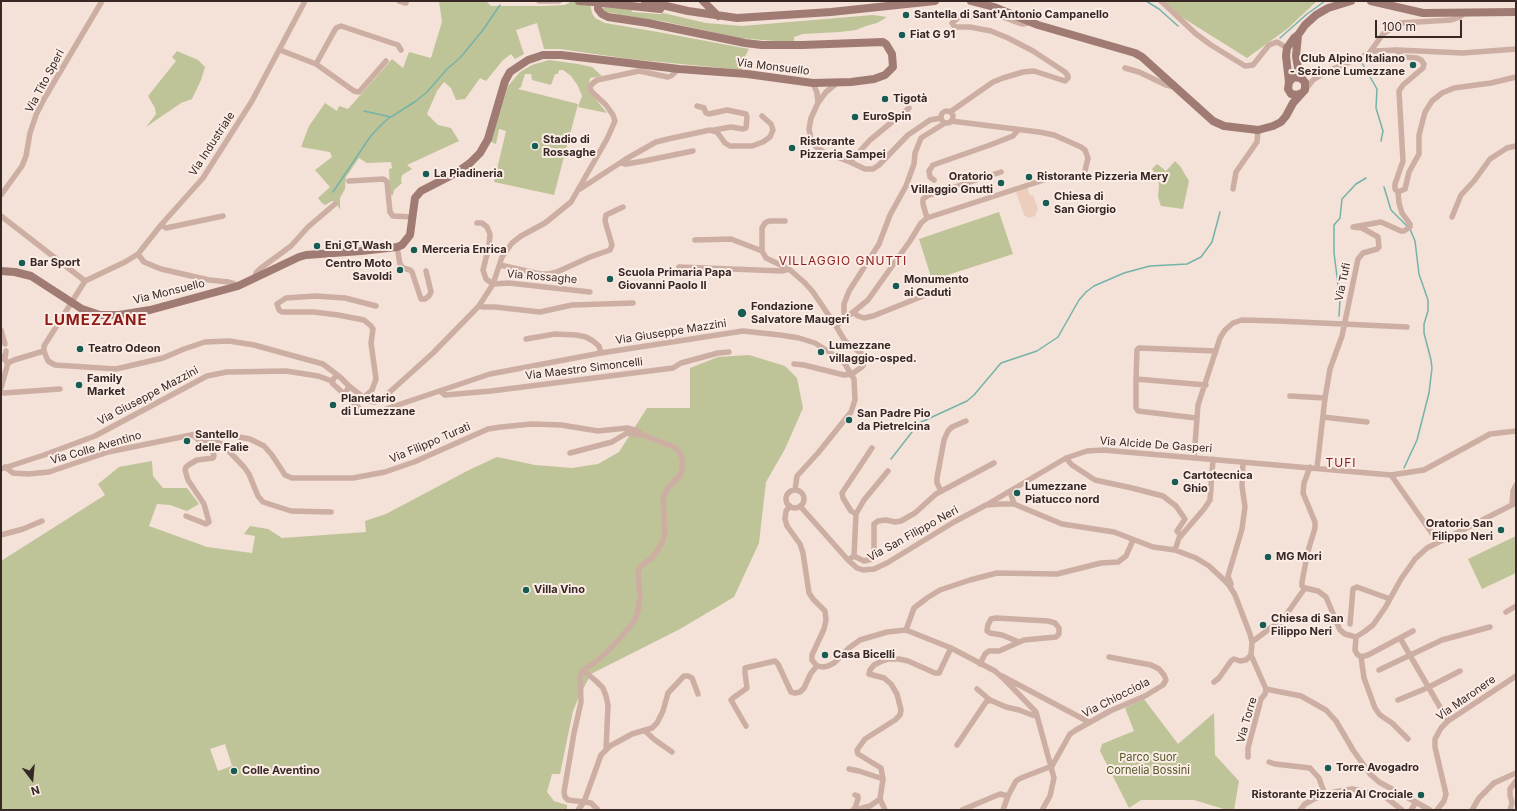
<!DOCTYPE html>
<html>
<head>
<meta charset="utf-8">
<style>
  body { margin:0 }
  #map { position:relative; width:1517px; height:811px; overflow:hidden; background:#f4e1d8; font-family:Inter,sans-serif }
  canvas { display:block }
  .frame { position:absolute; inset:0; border:2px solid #372826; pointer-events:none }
  .north { position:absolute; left:12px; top:759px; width:40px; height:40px; -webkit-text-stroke:3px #fbece5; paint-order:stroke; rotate:164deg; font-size:11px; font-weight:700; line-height:16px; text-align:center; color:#372826 }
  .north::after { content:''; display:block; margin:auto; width:14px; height:18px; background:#372826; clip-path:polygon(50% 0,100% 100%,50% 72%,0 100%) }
  .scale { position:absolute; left:1375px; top:20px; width:87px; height:18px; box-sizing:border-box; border:2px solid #372826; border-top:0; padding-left:5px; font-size:12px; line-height:14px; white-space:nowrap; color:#372826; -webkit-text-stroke:3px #fbece5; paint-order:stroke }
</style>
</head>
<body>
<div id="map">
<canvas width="1517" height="811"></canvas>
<div class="frame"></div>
<div class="north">N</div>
<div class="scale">100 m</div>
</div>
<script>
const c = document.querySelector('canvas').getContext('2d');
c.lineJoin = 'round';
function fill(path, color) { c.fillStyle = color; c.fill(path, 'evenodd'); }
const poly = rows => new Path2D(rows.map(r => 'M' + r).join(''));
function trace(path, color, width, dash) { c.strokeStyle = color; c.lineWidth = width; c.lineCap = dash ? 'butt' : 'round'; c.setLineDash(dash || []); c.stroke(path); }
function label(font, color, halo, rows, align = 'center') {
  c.font = font + ' Inter,sans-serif'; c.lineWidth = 4; c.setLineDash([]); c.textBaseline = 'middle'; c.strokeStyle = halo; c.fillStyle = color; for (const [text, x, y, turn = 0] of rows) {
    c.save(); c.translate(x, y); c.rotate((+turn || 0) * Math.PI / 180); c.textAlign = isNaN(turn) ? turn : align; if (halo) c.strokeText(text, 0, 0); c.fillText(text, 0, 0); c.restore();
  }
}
fill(poly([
  [439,1,486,1,491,6,544,6,565,5,572,1,592,1,590,4,592,13,595,18,605,23,658,32,749,49,741,64,742,70,630,59,560,49,544,49,537,23,516,30,524,54,515,59,511,54,503,60,486,81,480,78,465,99,456,100,451,88,444,82,437,91,427,114,438,125,451,128,459,141,407,165,412,169,402,175,401,180,402,183,394,190,393,195,390,195,389,169,392,168,391,162,367,163,359,158,346,177,345,189,340,198,340,210,336,202,332,201,325,205,322,203,318,198,330,187,315,170,332,157,330,152,301,147,309,126,325,103,337,111,339,106,348,109,392,59,403,68,409,52,431,58,442,22],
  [1156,1,1317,1,1287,29,1247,58],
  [605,2,630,4,632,12,660,14,663,13,706,23,742,26,873,15,887,17,877,23,866,26,856,30,840,32,803,34,794,37,794,41,775,41,739,38,662,21,618,15,618,14,605,12,603,8],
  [177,51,198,60,205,67,201,80,192,99,181,103,146,127,156,114,155,108,148,96,176,61,172,57],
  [549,60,578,64,592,67,602,76,590,78,589,85,593,96,607,113,578,107,582,96,578,86,571,76,563,70,559,70,558,74,555,74,551,85,532,80,531,74,525,74,521,87,518,89,578,104,554,195,494,182,506,131,499,129,496,144,491,142,508,86,520,72,532,65],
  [1175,161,1180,166,1189,181,1183,209,1161,206,1158,197,1159,185,1157,177,1152,169,1157,164,1166,171],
  [999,212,1013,254,932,280,919,239],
  [749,355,785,366,797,378,803,408,785,449,766,482,759,543,734,597,680,629,591,674,578,699,573,711,560,774,552,774,547,792,554,801,567,805,567,810,1,810,1,561,105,495,98,484,119,467,152,461,153,476,163,488,187,488,199,504,187,511,170,505,157,504,149,526,207,547,252,553,255,536,244,534,250,526,268,529,282,538,366,532,365,521,386,514,469,470,497,457,535,465,572,468,598,464,619,452,647,408,690,408,690,368,718,357],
  [225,744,232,766,218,771,210,749],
  [1516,536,1516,573,1482,589,1468,559],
  [1144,699,1178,744,1214,713,1215,755,1239,781,1234,810,1227,810,1194,800,1141,800,1129,808,1100,751,1102,744,1134,731,1125,708]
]), '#bec497');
fill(poly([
  [1027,186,1030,196,1033,195,1038,209,1035,216,1029,218,1024,215,1015,189]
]), '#edcebd');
trace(poly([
  [1146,1,1159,9,1178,26],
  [1280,38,1307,14,1325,1],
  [1362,63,1377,89,1376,108,1383,131,1381,141],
  [364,111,391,117,416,101,427,92,447,69,460,58,483,30,500,5],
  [1384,187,1391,210,1407,226],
  [333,192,370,137,381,125,390,117],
  [1339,316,1340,300,1334,253,1334,225,1340,218,1342,199,1356,184,1366,178],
  [891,459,919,423,967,401,974,395,1001,363,1037,351,1058,337,1079,300,1086,292,1094,286,1124,273,1150,266,1187,264,1201,257,1212,242,1220,212],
  [1404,468,1417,440,1429,393,1432,368,1431,360,1424,333,1424,324,1428,311,1428,300,1419,274,1415,241,1410,229]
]), '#74b3a9', 1.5);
trace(poly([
  [305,1,252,101,203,178,161,225,138,254,125,262,85,281,44,346,44,351,48,361,55,365,116,369,163,358,184,349,205,342,229,341,254,345,323,364,340,377],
  [399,1,406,3],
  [539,1,559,1],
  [1161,1,1196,34,1211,45,1245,66,1253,65,1269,45,1277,42,1287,48],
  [280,50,316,64,354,91,359,92,386,61],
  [1370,52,1383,34,1400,23,1451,20,1460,17,1465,12],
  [316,64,336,28,341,26,398,45,401,50],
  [1125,68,1139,72,1166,85,1175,87],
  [813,83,817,93,818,103],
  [837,83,826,92,818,103,811,118,809,129,811,139,816,147,824,152,850,162,870,140,909,108],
  [1305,90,1313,80,1324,73,1375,51,1397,50,1463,53,1516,49],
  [697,106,704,108,706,113,709,114,727,110,746,114,747,117,746,128,743,129,731,127,714,130],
  '941 117a6 6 0 1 1 12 0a6 6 0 1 1-12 0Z',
  [950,112,993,82,1003,78,1023,72,1034,71,1065,81,1068,78,1068,76,1065,72,1033,51,1008,38,991,31,970,27,955,27,952,23,959,17,976,16,992,13,1019,23,1023,24,1031,22],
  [850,162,865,169,873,169,879,165,908,135,930,120,941,118],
  [621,163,626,164,644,161,693,151],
  [934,180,930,177,929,171,933,165,990,145,1013,136,1018,130],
  [349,181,383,179,385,180,387,182,390,212,393,216,413,217],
  [580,189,626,159,656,142,668,139,710,130,717,132,725,143,730,146,752,146,763,142,770,137,773,130,771,124,762,116],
  [1233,189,1236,172,1257,142,1258,130],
  [1398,192,1405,189,1409,172,1419,154,1419,135,1425,112,1432,101,1442,93,1454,88,1491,83,1516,77],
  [1,195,22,166,26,156,30,133,36,115,44,99,102,1],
  [1,216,85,281],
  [1452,217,1461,195,1474,181,1490,159,1507,148,1516,146],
  [927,218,923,204,923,199,927,196,1001,172],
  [477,223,482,223,487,227,490,234,489,246,483,270,486,279,493,284,509,283,590,292],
  [161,225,166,228,223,216],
  [695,240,731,239,762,251,766,258,789,269,805,283,813,292,836,326,845,341,862,354,865,359,863,366,852,374,844,375,804,365,794,364],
  [397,247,400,264,403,268,410,270,412,272,421,299,425,299,429,296,431,292,426,271],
  [762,251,762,228,765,223,769,221,785,221],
  [138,254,144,262,161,269,209,280,229,282,238,285],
  [500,265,540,274,549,274,557,272,590,257,610,250,612,245,605,221,606,215,623,207],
  [679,267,783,271,789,269],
  [255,278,256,273,261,268,291,246,308,227,335,204],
  [479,306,483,307,495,307,540,312,572,305,633,303],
  [853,312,858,316,864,318,873,316,938,290],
  [846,317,844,313,844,304,849,291,879,244,890,215,906,186,914,164,915,153,921,138,945,123],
  [836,326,868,300,910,241,921,223,927,218,1059,175,1074,179,1080,178,1084,175,1088,158,1085,150,1081,147,1054,135,1039,132,951,121],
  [1,330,5,344],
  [526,339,555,334,576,335,586,337,593,341,599,346,601,353],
  [1,356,8,363],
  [5,359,6,351],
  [337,376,340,377,349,386,346,392,343,393,332,383,334,378,337,376],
  [1136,379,1137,350,1139,348,1216,351],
  [349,386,368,401,375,402,382,399,433,353,479,306,493,284,502,257,512,243,521,236,545,223,571,202,607,139,615,121,613,115,606,105,591,91,590,87,592,84,597,80,639,71,668,77,671,76,679,69],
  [1,388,8,363,14,360,44,351],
  [440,391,445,395,491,391,673,368,681,363,718,353,729,352],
  [1,392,4,393,60,389],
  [343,393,361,410,371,412,380,411,490,374,601,353,743,331,780,335,799,338,815,343,837,357,845,364,854,379,855,400,851,412,818,453,797,476,795,490],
  [1290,396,1325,398],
  [363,398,372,390,376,379,371,343,373,329,371,326,364,320,338,315,314,312,282,312,279,310,277,304,286,298,315,296,345,298,376,306],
  [1323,417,1367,422],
  [1196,418,1138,411,1136,408,1136,379,1206,385],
  [193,435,222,444,244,467,249,474,258,496,263,502,291,511,331,512],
  [570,453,612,442,627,433,636,435,641,434],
  [1194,457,1198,405,1220,338,1225,330,1233,323,1242,320,1278,321,1407,327],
  [1066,458,1072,465,1095,480,1132,488,1163,496,1176,506,1185,519,1177,531,1181,536],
  [5,467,13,473,28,474,49,472,108,452,201,433,227,435,250,439,264,446,272,455,285,475,292,478,353,478,385,472,414,462,488,429,501,427,532,424,561,425,598,431,627,428,638,431,641,434,676,448,681,455,683,463,681,474,667,489,663,499,665,533,662,543,653,557,640,567,638,572,640,598,638,611,635,620,629,628,609,650,597,661,583,670,580,677,581,702,574,733,564,792,565,797,568,800,584,802,601,755,610,746,632,734,652,728,657,723,663,711,668,693,684,676,688,676,692,678,698,694],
  [1317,468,1325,398,1330,369,1342,336,1358,259,1363,253,1377,249,1379,247,1378,237,1362,228,1353,227,1381,222,1401,231,1404,231,1410,227,1410,224,1402,213,1399,203,1398,192,1395,189,1395,184,1403,161,1399,91,1403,85,1423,68,1424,64,1421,60,1417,58,1403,57,1399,54,1397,50],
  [1,469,44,455,95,436,207,376,227,372,286,371,318,376,332,381],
  [1391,475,1438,542],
  '786 499a9 9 0 1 1 18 0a9 9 0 1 1-18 0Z',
  [941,491,937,483,937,478,944,440,948,431,952,427,966,421],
  [1010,491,1014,504],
  [988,504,1066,458,1087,451,1103,450,1391,475,1424,470,1490,434,1516,431],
  [1512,505,1513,491,1516,485],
  [790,506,786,511,785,519,787,526,800,544,803,553,809,593,813,599,825,611,826,620,824,629,812,655,812,660,817,666,823,667,828,666,834,663,849,648,860,640,887,632,906,630,951,648,995,671,1005,680,1036,712,1054,778,1050,796,1042,810],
  [800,506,848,560,857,568,863,570,874,569,887,563,954,522,986,505,1001,504,1014,504,1062,524,1114,532,1153,547,1175,550,1196,558,1209,566,1222,578,1229,585,1235,595,1250,634,1252,642,1251,655,1266,689,1301,696,1326,710,1336,721,1353,750,1370,774,1379,782,1430,810],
  [856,514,851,511,843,498,842,493,872,448],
  [186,516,206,524,209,522,204,504,188,480,185,470,186,467,190,464,197,460,213,458,214,456,213,452,210,449,194,436],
  [1,535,23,529,42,521],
  [1175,550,1179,538,1204,509,1210,500,1213,459],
  [854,556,856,514,864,500,888,471],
  [848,560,854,556,864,561,872,559,874,556,874,524,878,521,886,520,895,522,901,521,915,513,936,494,994,463],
  [1231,584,1228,576,1242,529,1245,507,1242,486,1243,462],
  [1305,588,1302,586,1302,582,1308,551,1315,528,1315,522,1303,493,1304,483,1310,467],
  [1506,612,1516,606],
  [1350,624,1353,589,1357,587,1390,599],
  [906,630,914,608,927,598,940,590,970,580,997,573,1057,574,1101,563,1118,562,1126,556,1133,540],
  [1356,637,1355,650,1357,654,1361,657,1368,655,1400,638,1448,721],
  [1400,638,1413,631],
  [1252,642,1269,629,1281,622,1305,588,1318,591,1326,597,1340,630,1345,634,1356,637,1364,632,1373,625,1385,608,1401,579,1415,559,1427,548,1516,503],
  [1361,657,1364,678,1375,708,1380,715,1392,723,1408,739],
  [980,664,985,654,989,651,999,651,1024,640,1056,637,1059,634,1059,628,1055,623,1048,621,996,618,991,619,988,625,987,631,990,633,1002,635,1019,642],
  [583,670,596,681,603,688,606,696,608,705,606,750],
  [1379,670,1442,640,1490,627],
  [1002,676,1087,721,1089,723],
  [1214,682,1219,678,1231,661,1234,659,1240,661,1246,660,1251,655],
  [977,689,990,700],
  [1398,700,1427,688,1460,671],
  [746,726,731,700,733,698,747,688,745,673,745,668,775,661,778,664,791,692,795,693,800,692,804,688,811,673,817,666],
  [645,731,655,740,672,752],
  [957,745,986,702,990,700,1006,707,1019,710,1032,715,1037,716],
  [1248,757,1248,748,1261,699,1265,694,1266,689],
  [1269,762,1275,764,1310,768,1319,778,1325,795],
  [849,769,859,771,883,779],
  [855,808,858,799,858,796,855,795],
  [578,810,584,802,591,803,598,810],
  [853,810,855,808,859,809,870,806,880,799],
  [885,810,880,799,883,779,881,768,858,754,857,750,865,739,895,720,900,715,901,710,897,694,891,684,884,678,869,674,870,670,874,665,880,662,888,659,899,659,908,661,935,673,939,673,951,648],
  [962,810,1000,794,1008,796],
  [1003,810,1008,796,1016,781,1021,778,1052,766,1070,734,1076,730,1110,711,1145,696,1163,685,1166,680,1164,675,1159,669,1151,665,1109,657],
  [1300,810,1305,804,1314,799,1334,792,1352,789,1384,796,1402,810],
  [1411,810,1416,802],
  [1437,810,1444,801,1446,794,1435,747,1435,739,1441,728,1448,721,1516,676],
  [1472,810,1479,798,1494,783,1516,773],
  [1510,810,1512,803,1510,795,1510,789,1516,781]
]), '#cdaea3', 5.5);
trace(poly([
  [579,1,593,2],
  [645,1,688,11,737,18,831,12,935,1],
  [703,1,718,16],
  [971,1,994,7,1038,25,1135,53,1142,57,1213,121,1224,126,1258,130,1273,126,1281,122,1286,116,1293,103,1302,93],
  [1371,1,1423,13,1516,12],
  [603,3,660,9],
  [1298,35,1296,56,1298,68,1303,80],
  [1289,82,1294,77,1300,78,1305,82,1305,90,1302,93,1297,95,1291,94,1288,89,1289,82,1286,56,1287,48,1294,38,1298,35,1305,25,1316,15,1328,8,1351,1],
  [1,271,15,272,31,276,82,309,100,315,119,315,150,310,238,286,299,257,306,255,361,251,397,247,402,245,410,235,415,198,421,191,456,173,470,163,480,153,488,139,505,81,510,72,528,60,543,55,561,55,679,69,747,74,813,83,851,82,874,79,885,75,893,67,892,54,886,44,883,42,802,45,762,45,745,43,648,23,608,17,602,14,598,9,598,1]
]), '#a07b74', 8);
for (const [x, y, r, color] of [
  [906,15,4,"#175c53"],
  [902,35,4,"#175c53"],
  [1413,65,4,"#175c53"],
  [885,99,4,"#175c53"],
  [855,117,4,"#175c53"],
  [535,146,4,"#175c53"],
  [792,148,4,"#175c53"],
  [426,174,4,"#175c53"],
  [1029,177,4,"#175c53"],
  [1001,183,4,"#175c53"],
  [1046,203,4,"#175c53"],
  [317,246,4,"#175c53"],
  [414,250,4,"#175c53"],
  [22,263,4,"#175c53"],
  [400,270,4,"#175c53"],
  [610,279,4,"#175c53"],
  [896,286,4,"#175c53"],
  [742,313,5,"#175c53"],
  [80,349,4,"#175c53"],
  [821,352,4,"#175c53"],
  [79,385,4,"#175c53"],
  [333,405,4,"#175c53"],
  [849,420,4,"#175c53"],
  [187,441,4,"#175c53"],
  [1175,482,4,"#175c53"],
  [1017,493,4,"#175c53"],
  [1501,530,4,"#175c53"],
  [1268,557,4,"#175c53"],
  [526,590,4,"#175c53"],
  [1263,625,4,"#175c53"],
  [825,655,4,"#175c53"],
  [1328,768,4,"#175c53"],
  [234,771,4,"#175c53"],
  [1421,795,4,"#175c53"]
]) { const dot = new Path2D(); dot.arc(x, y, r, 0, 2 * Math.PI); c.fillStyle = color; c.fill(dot); trace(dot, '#fbece5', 1.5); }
label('bold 11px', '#372826', '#fbece5', [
  ["Santella di Sant'Antonio Campanello",914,15],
  ["Fiat G 91",910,35],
  ["Club Alpino Italiano",1405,59,"right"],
  ["- Sezione Lumezzane",1405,72,"right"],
  ["Tigotà",893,99],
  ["EuroSpin",863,117],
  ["Stadio di",543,140],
  ["Rossaghe",543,153],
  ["Ristorante",800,142],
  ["Pizzeria Sampei",800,155],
  ["La Piadineria",434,174],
  ["Oratorio",993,177,"right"],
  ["Villaggio Gnutti",993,190,"right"],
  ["Ristorante Pizzeria Mery",1037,177],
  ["Chiesa di",1054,197],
  ["San Giorgio",1054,210],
  ["Eni GT Wash",325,246],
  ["Merceria Enrica",422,250],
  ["Bar Sport",30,263],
  ["Centro Moto",392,264,"right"],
  ["Savoldi",392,277,"right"],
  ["Scuola Primaria Papa",618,273],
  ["Giovanni Paolo II",618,286],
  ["Monumento",904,280],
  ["ai Caduti",904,293],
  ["Fondazione",751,307],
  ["Salvatore Maugeri",751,320],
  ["Lumezzane",829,346],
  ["villaggio-osped.",829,359],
  ["Teatro Odeon",88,349],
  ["Family",87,379],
  ["Market",87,392],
  ["Planetario",341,399],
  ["di Lumezzane",341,412],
  ["San Padre Pio",857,414],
  ["da Pietrelcina",857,427],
  ["Santello",195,435],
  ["delle Falìe",195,448],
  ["Cartotecnica",1183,476],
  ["Ghio",1183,489],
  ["Lumezzane",1025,487],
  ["Piatucco nord",1025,500],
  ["Oratorio San",1493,524,"right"],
  ["Filippo Neri",1493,537,"right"],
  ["MG Mori",1276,557],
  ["Villa Vino",534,590],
  ["Chiesa di San",1271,619],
  ["Filippo Neri",1271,632],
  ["Casa Bicelli",833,655],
  ["Torre Avogadro",1336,768],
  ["Colle Aventino",242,771],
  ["Ristorante Pizzeria Al Crociale",1413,795,"right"]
], 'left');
label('11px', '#372826', '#fbece5', [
  ["Via Monsuello",773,67,7],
  ["Via Tito Speri",45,81,-62],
  ["Via Industriale",212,144,-57],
  ["Via Rossaghe",542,277,5],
  ["Via Tufi",1343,282,-78],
  ["Via Monsuello",169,292,-14],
  ["Via Giuseppe Mazzini",671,332,-9],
  ["Via Maestro Simoncelli",584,369,-7],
  ["Via Giuseppe Mazzini",148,396,-28],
  ["Via Filippo Turati",430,443,-23],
  ["Via Alcide De Gasperi",1156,445,4],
  ["Via Colle Aventino",96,448,-16],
  ["Via San Filippo Neri",913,534,-29],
  ["Via Chiocciola",1116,698,-27],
  ["Via Maronere",1466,698,-35],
  ["Via Torre",1247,720,-74]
]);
label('11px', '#4f5727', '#fbece5', [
  ["Parco Suor",1148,758],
  ["Cornelia Bossini",1148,771]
]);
c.letterSpacing = '1px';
label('12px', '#8e1b17', '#fbece5', [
  ["VILLAGGIO GNUTTI",843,261],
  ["TUFI",1341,463]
]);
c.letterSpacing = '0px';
c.letterSpacing = '1px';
label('bold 15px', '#8e1b17', '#fbece5', [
  ["LUMEZZANE",96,320]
]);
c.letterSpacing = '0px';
</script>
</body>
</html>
